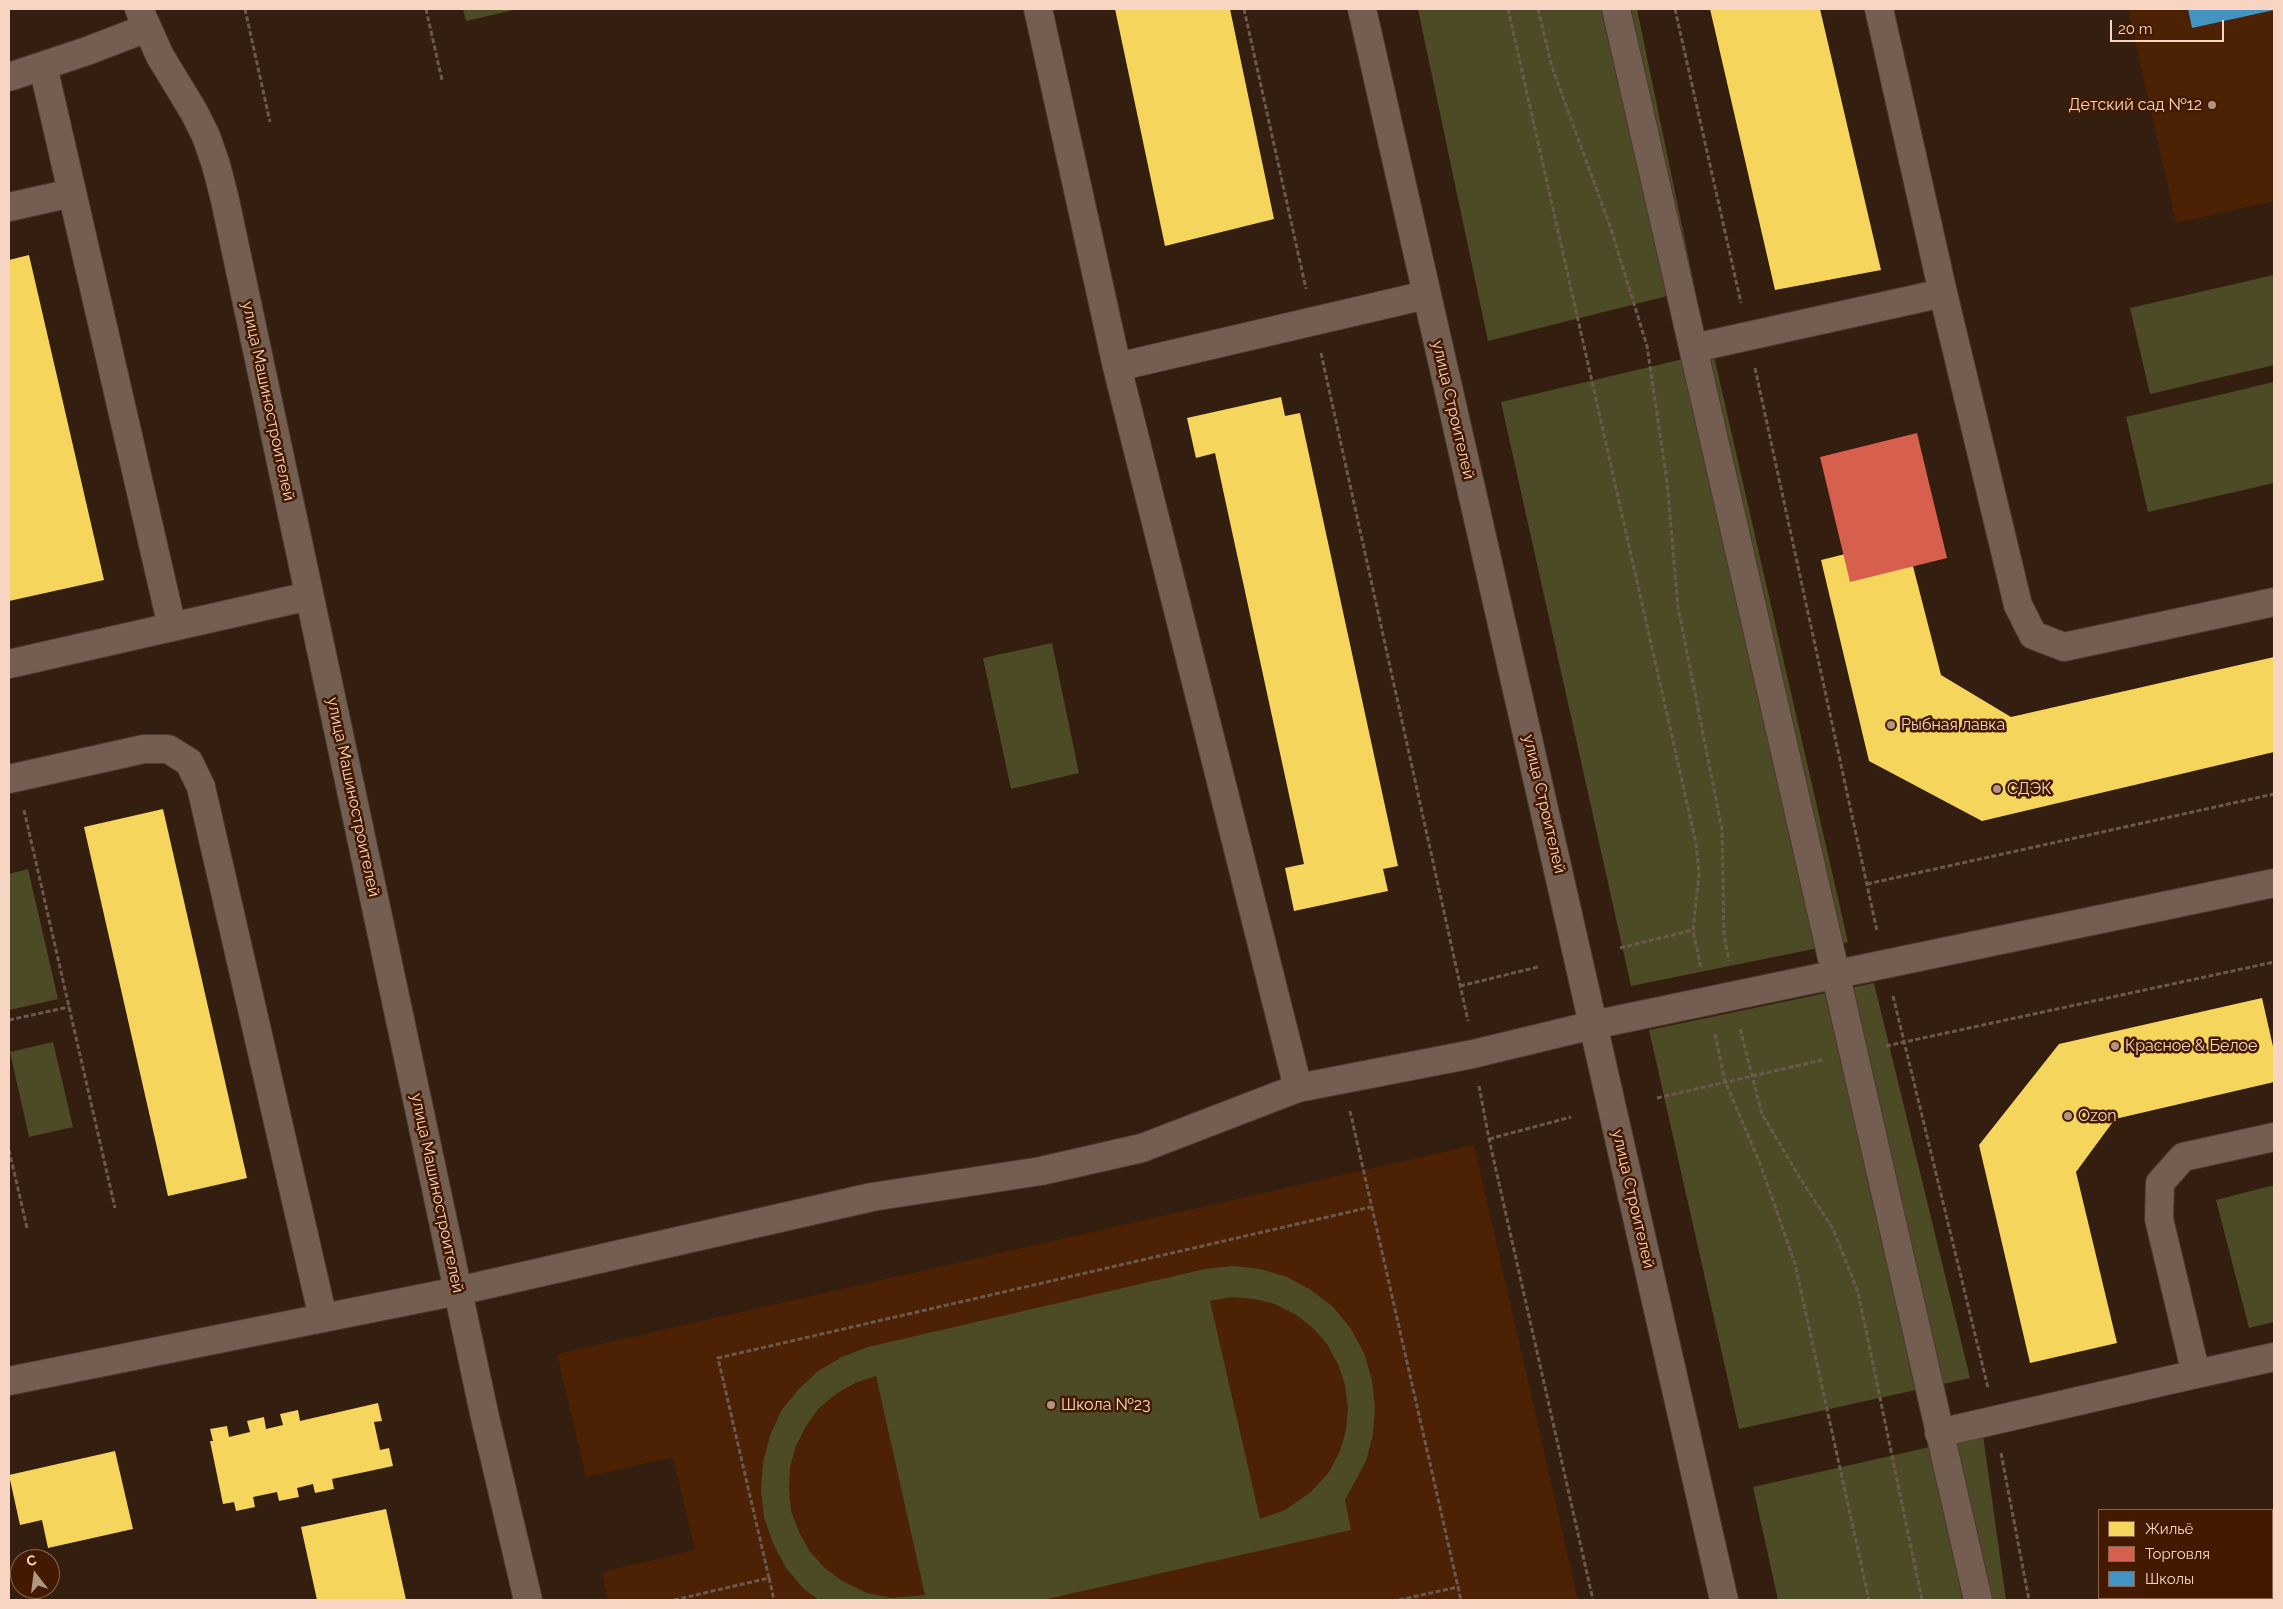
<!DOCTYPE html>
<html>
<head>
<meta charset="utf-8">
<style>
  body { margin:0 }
  #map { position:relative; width:2283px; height:1609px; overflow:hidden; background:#341e0f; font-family:Raleway,sans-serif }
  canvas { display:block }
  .frame { position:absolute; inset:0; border:10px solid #f8d5c3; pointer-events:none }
  .legend { position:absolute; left:2098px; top:1509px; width:175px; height:90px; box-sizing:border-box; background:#431a00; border:1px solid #8b654e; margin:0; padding:6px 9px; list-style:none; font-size:15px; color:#f8d5c3 }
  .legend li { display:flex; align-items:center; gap:10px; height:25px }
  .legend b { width:25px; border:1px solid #8b654e }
  .north { position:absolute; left:10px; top:1549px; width:50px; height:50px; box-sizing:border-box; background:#431a00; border:1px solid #8b654e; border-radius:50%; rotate:345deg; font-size:14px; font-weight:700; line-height:20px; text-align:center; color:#f8d5c3 }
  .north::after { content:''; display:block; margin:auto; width:18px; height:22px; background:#b39584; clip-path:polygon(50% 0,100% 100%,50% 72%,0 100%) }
  .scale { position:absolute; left:2110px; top:20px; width:114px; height:22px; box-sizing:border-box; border:2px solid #f8d5c3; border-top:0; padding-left:6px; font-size:15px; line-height:18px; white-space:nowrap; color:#f8d5c3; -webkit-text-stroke:4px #431a00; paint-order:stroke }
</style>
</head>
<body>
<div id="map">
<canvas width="2283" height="1609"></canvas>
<div class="frame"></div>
<ul class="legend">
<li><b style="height:14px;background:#f6d55c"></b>Жильё</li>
<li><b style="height:14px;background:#d6604d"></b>Торговля</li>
<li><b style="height:14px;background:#4393c3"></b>Школы</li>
</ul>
<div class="north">С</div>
<div class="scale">20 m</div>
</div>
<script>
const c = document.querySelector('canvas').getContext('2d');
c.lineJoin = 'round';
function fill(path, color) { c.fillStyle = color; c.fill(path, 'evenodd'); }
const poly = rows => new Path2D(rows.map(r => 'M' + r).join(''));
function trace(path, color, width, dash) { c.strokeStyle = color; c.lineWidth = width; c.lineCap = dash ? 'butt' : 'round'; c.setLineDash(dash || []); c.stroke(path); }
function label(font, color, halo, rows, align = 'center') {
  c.font = font + ' Raleway,sans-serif'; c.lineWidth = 5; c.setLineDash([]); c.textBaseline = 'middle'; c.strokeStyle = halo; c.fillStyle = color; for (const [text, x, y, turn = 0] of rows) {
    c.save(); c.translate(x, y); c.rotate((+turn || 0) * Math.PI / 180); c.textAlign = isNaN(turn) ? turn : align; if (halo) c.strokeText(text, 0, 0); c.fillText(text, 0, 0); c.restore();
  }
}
fill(poly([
  [2128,9,2274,9,2274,201,2176,223],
  [1474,1145,1578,1600,608,1600,602,1572,695,1550,673,1457,586,1477,557,1354]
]), '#4c2104');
fill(poly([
  [463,9,518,9,466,21],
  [1418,9,1637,9,1695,289,1488,341],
  [2274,275,2274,365,2150,394,2130,308],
  [1713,352,1848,942,1631,986,1501,402],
  [2274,382,2274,483,2148,512,2126,417],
  [1052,643,1079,773,1011,789,983,658],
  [28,869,58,999,9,1010,9,874],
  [1874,983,1970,1378,1739,1429,1649,1030],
  [53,1042,73,1127,29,1137,10,1052],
  [2274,1185,2274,1322,2249,1328,2216,1200],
  [1233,1266,1260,1269,1287,1277,1311,1290,1333,1307,1351,1329,1364,1353,1372,1380,1375,1407,1373,1434,1366,1461,1345,1500,1351,1530,1043,1600,819,1600,804,1589,786,1568,773,1543,764,1517,761,1490,763,1462,770,1436,781,1411,798,1390,818,1371,842,1357,868,1347,1205,1269],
  [1232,1297,1254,1299,1275,1304,1295,1314,1313,1328,1327,1344,1338,1364,1345,1385,1348,1408,1346,1430,1340,1451,1329,1472,1311,1492,1285,1510,1260,1519,1210,1301],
  [876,1376,925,1595,892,1598,867,1593,842,1581,825,1568,810,1552,799,1532,791,1511,789,1489,790,1467,796,1446,806,1426,819,1408,836,1394,855,1383],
  [1983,1435,2006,1600,1778,1600,1753,1487]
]), '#4d4b25');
fill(poly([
  [1115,9,1230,9,1274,219,1165,246],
  [1710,9,1820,9,1881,270,1775,290],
  [29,255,104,580,9,601,9,260],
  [1281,397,1285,416,1300,413,1398,866,1383,869,1388,891,1294,911,1285,868,1304,864,1215,453,1196,458,1187,418],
  [1906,539,1941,675,2011,717,2274,657,2274,752,1982,821,1869,761,1821,560],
  [163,809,247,1178,168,1196,84,827],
  [2262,998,2274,1051,2274,1082,2115,1119,2076,1172,2117,1343,2030,1363,1979,1145,2059,1044],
  [378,1403,382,1421,374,1422,380,1450,389,1448,393,1466,332,1479,334,1489,315,1493,313,1484,297,1488,299,1497,279,1501,277,1492,253,1497,255,1507,236,1511,234,1502,223,1504,210,1441,213,1441,210,1429,227,1426,229,1437,250,1432,247,1421,264,1417,266,1429,283,1425,280,1414,298,1410,300,1421],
  [115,1451,133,1529,48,1548,42,1520,20,1525,9,1475],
  [386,1509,406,1600,317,1600,301,1527]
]), '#f6d55c');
fill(poly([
  [1917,433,1947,558,1850,582,1820,457]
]), '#d6604d');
fill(poly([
  [2188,9,2274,9,2274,10,2192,28]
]), '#4393c3');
const minor = poly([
  [139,9,160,56,194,112,206,136,216,165,225,200,484,1413,528,1600],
  [1038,9,1117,367,1298,1088,1473,1054,1593,1025,2274,883],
  [1362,9,1724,1600],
  [1616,9,1978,1600],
  [1879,9,1943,293],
  [9,77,87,51,147,28],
  [9,207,72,193],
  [1694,348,1943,293,2018,605,2033,635,2064,647,2274,602],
  [1117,367,1426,295],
  [172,627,309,596],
  [9,664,172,627,43,66],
  [9,779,144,749,168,749,189,762,201,787,323,1318],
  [2196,1374,2274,1357],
  [9,1381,458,1291,872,1197,1041,1171,1142,1148,1298,1088],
  [1939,1433,2196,1374,2159,1219,2160,1183,2183,1157,2274,1137]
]);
trace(minor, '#4b382e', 30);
trace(poly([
  [245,9,270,122],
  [426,9,442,80],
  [1244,9,1306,289],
  [1508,9,1696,843,1699,874,1693,930,1701,968],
  [1538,9,1552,67,1611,229,1647,346,1667,482,1678,607,1722,830,1724,935,1729,961],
  [1675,9,1741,303],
  [1321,353,1468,1021],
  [1755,368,1877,931],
  [24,810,115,1208],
  [1867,884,2274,794],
  [1620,948,1693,930],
  [1460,986,1538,967],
  [1893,996,1988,1388],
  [9,1020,69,1007],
  [1740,1029,1762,1114,1800,1178,1833,1229,1858,1292,1922,1600],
  [1715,1034,1725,1081,1761,1166,1795,1264,1869,1600],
  [1886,1046,2274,962],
  [1479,1086,1489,1139,1593,1600],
  [1657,1098,1822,1060],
  [1350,1111,1461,1600],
  [1489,1139,1571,1117],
  [9,1150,27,1228],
  [2001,1453,2029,1600],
  [769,1578,774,1600],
  [674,1600,769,1578,718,1358,1371,1207],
  [1399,1600,1458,1587]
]), '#6c594e', 3, [5, 2.5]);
trace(minor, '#735e51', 28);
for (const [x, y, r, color] of [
  [2212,105,5,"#b39584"],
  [1891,725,5,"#b39584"],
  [1997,789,5,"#b39584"],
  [2115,1046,5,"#b39584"],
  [2068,1116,5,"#b39584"],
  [1051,1405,5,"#b39584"]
]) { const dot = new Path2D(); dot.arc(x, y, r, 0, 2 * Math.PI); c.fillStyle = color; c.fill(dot); trace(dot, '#431a00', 2); }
label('16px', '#f8d5c3', '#431a00', [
  ["Детский сад №12",2202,105,"right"],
  ["Рыбная лавка",1901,725],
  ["СДЭК",2007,789],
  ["Красное & Белое",2125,1046],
  ["Ozon",2078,1116],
  ["Школа №23",1061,1405]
], 'left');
label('16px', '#f8d5c3', '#431a00', [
  ["улица Машиностроителей",268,401,78],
  ["улица Строителей",1453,410,77],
  ["улица Машиностроителей",353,797,78],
  ["улица Строителей",1544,804,77],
  ["улица Машиностроителей",437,1193,78],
  ["улица Строителей",1633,1199,77]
]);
</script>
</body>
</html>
